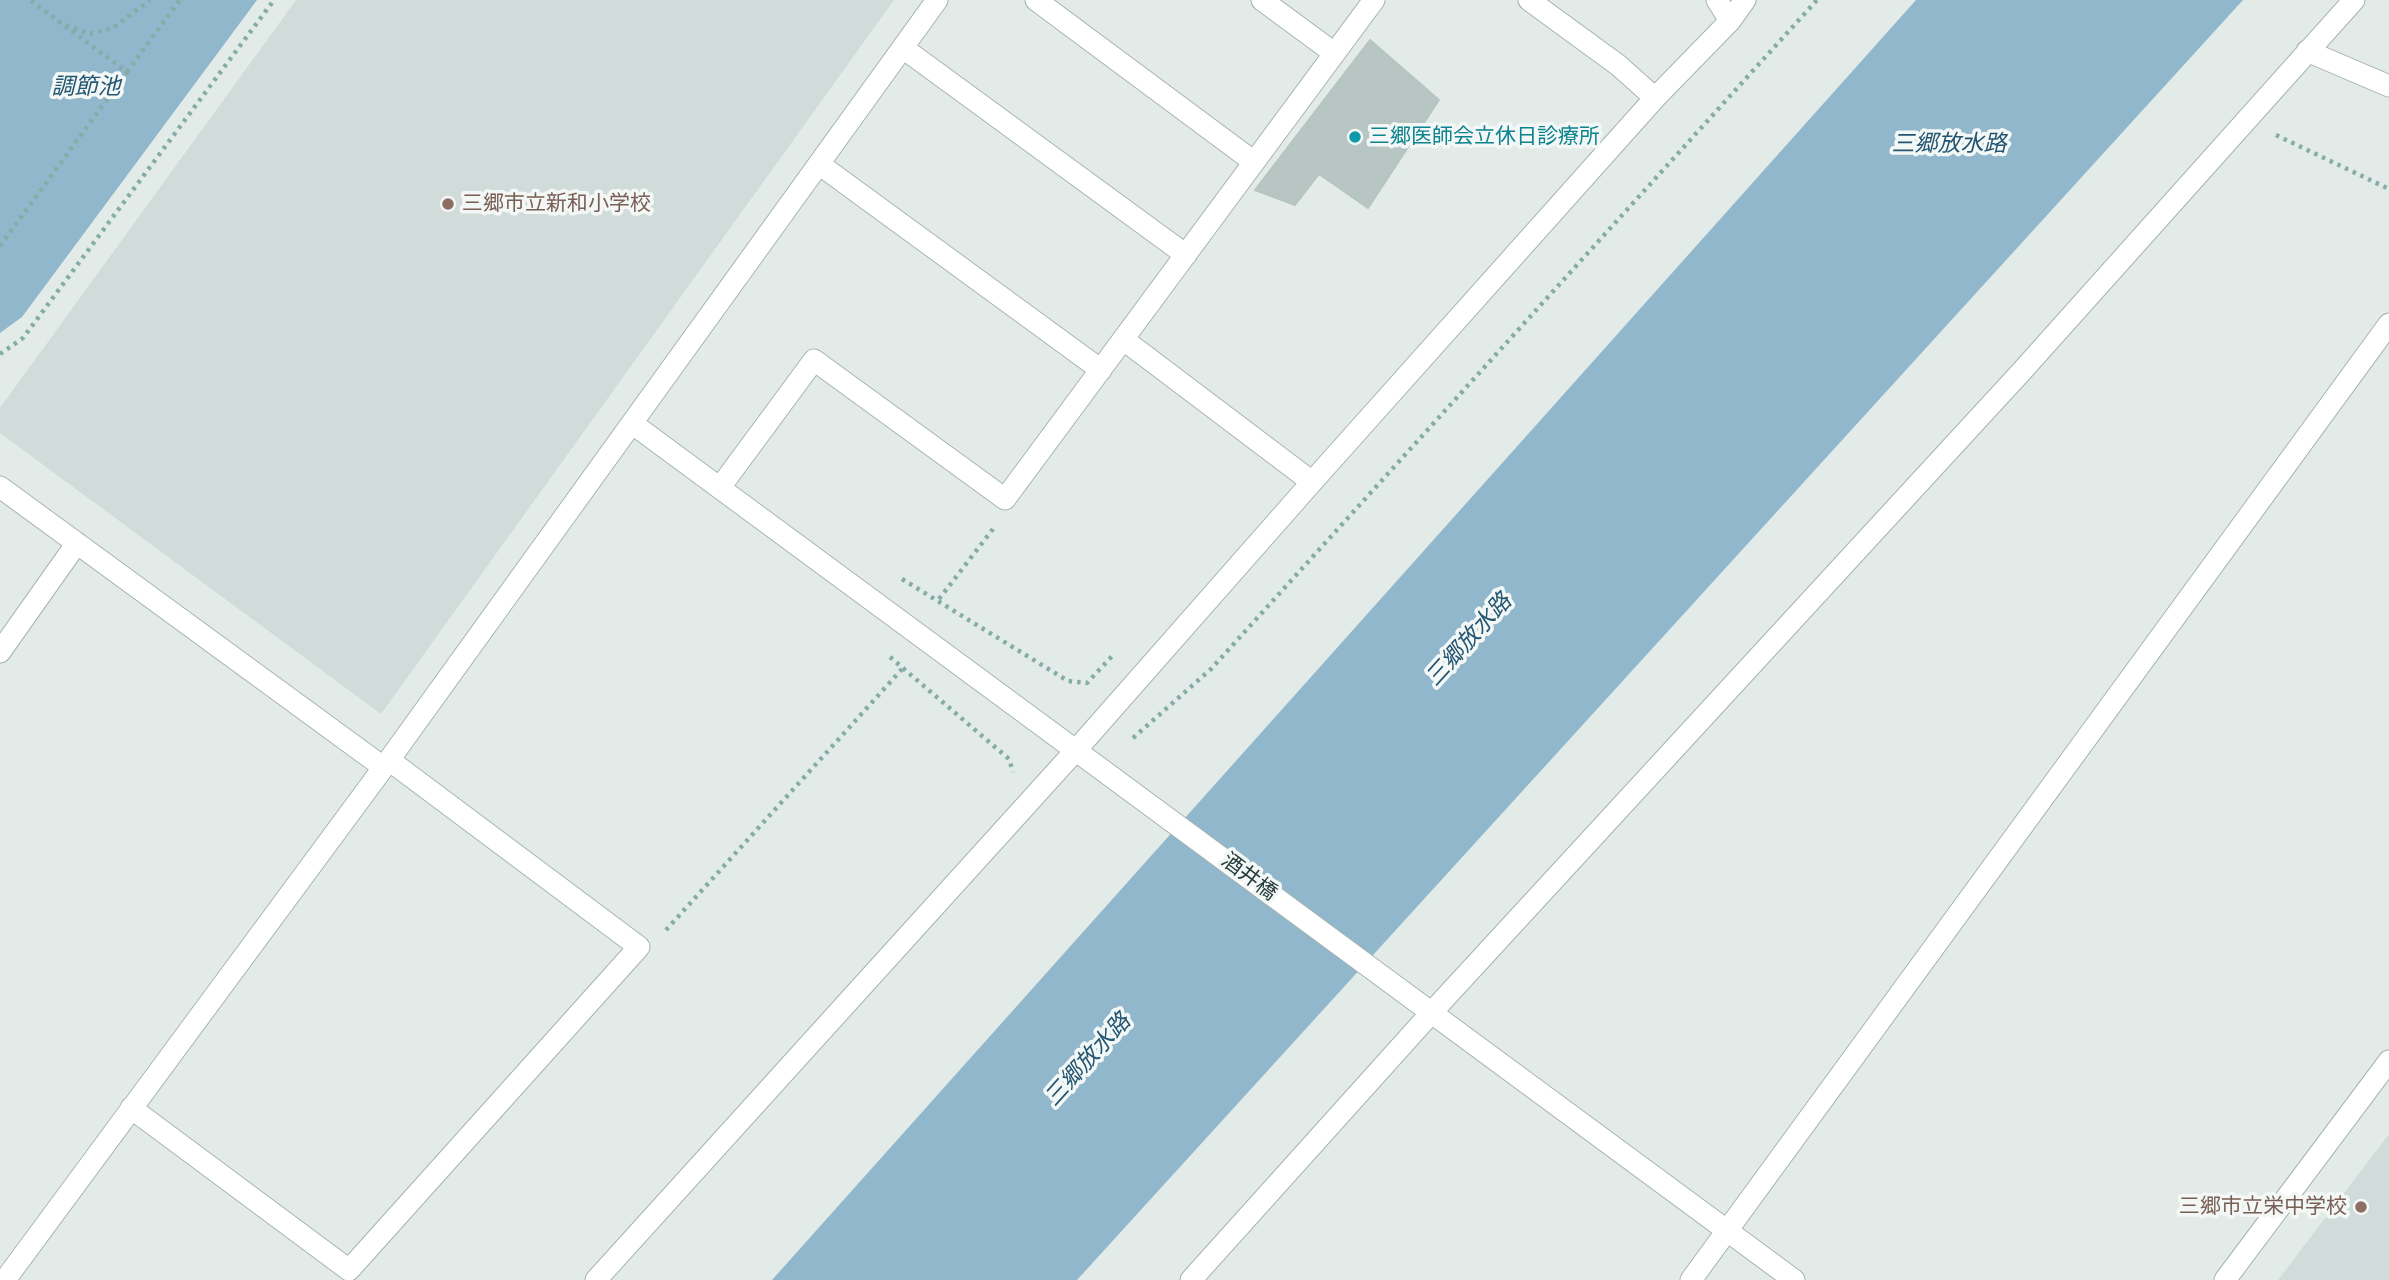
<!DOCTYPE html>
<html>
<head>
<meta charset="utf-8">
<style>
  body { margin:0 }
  canvas { display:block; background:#e3ebe9 }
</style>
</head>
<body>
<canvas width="2389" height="1280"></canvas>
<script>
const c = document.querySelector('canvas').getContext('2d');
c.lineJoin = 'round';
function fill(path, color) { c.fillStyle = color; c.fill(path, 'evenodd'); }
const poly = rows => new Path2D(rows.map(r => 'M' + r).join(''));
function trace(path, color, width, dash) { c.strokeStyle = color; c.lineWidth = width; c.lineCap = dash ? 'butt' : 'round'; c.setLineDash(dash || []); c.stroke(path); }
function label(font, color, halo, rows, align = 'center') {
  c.font = font + ' Montserrat,"Noto Sans JP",sans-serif'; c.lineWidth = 7; c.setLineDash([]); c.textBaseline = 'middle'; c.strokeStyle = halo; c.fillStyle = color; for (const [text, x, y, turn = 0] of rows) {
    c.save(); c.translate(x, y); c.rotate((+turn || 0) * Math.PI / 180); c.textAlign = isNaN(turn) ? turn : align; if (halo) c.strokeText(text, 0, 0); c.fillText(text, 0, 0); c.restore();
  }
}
fill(poly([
  [296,0,894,0,381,714,0,433,0,408],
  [2389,1134,2389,1280,2278,1280]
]), '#d1dbd9');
fill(poly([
  [0,0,257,0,22,317,0,333],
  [1916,0,2243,0,1077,1280,772,1280]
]), '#90b7cc');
const building = poly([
  [1370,40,1439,100,1368,208,1319,174,1295,205,1255,190,1370,40]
]);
fill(building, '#b8c6c3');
trace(building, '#b6c5c1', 2);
const minor = poly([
  [1036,0,1254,162],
  [1262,0,1334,53],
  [1529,0,1618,65,1655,98],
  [1717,0,1730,21],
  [903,48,1186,255],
  [2307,51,2389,86],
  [819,164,1101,370],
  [1124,340,1312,482],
  [633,424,1794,1280],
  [721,486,814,360,1005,499,1374,0],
  [0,487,383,767],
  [0,652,77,543],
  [131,1108,349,1270,639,947,389,760],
  [5,1280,389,760,937,0],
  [596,1280,1077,749,1312,482,1655,98,1730,21,1745,0],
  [1191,1280,1432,1012,2022,371,2354,0],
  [1691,1280,2389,324],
  [2225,1280,2389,1061]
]);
trace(minor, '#a6b3b1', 23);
trace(poly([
  [66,25,89,34,113,28,150,0],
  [127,72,180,0],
  [2276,135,2389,189],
  [0,246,127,72,30,0],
  [0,354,23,338,274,0],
  [902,579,1068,681,1087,683,1114,654],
  [939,599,993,529],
  [890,657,1009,759,1013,772],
  [1133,738,1211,669,1817,0],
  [666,930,903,668]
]), '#86aca7', 4.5, [3.5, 5]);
trace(minor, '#fff', 21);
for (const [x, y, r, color] of [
  [1355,137,7,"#0f9aa8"],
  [448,204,7,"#8d6e63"],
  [2361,1207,7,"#8d6e63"]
]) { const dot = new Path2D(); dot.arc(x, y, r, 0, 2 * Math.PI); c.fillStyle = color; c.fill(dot); trace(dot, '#f3f8f7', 2.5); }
label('21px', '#0d838f', '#f3f8f7', [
  ["三郷医師会立休日診療所",1369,137]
], 'left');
label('21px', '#785e54', '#f3f8f7', [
  ["三郷市立新和小学校",462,204],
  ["三郷市立栄中学校",2347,1207,"right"]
], 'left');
label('21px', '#243b39', '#f3f8f7', [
  ["酒井橋",1249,877,37]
]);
label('italic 23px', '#245672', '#f3f8f7', [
  ["調節池",86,87],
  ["三郷放水路",1949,144],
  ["三郷放水路",1469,640,-48],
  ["三郷放水路",1088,1060,-48]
]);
</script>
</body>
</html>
